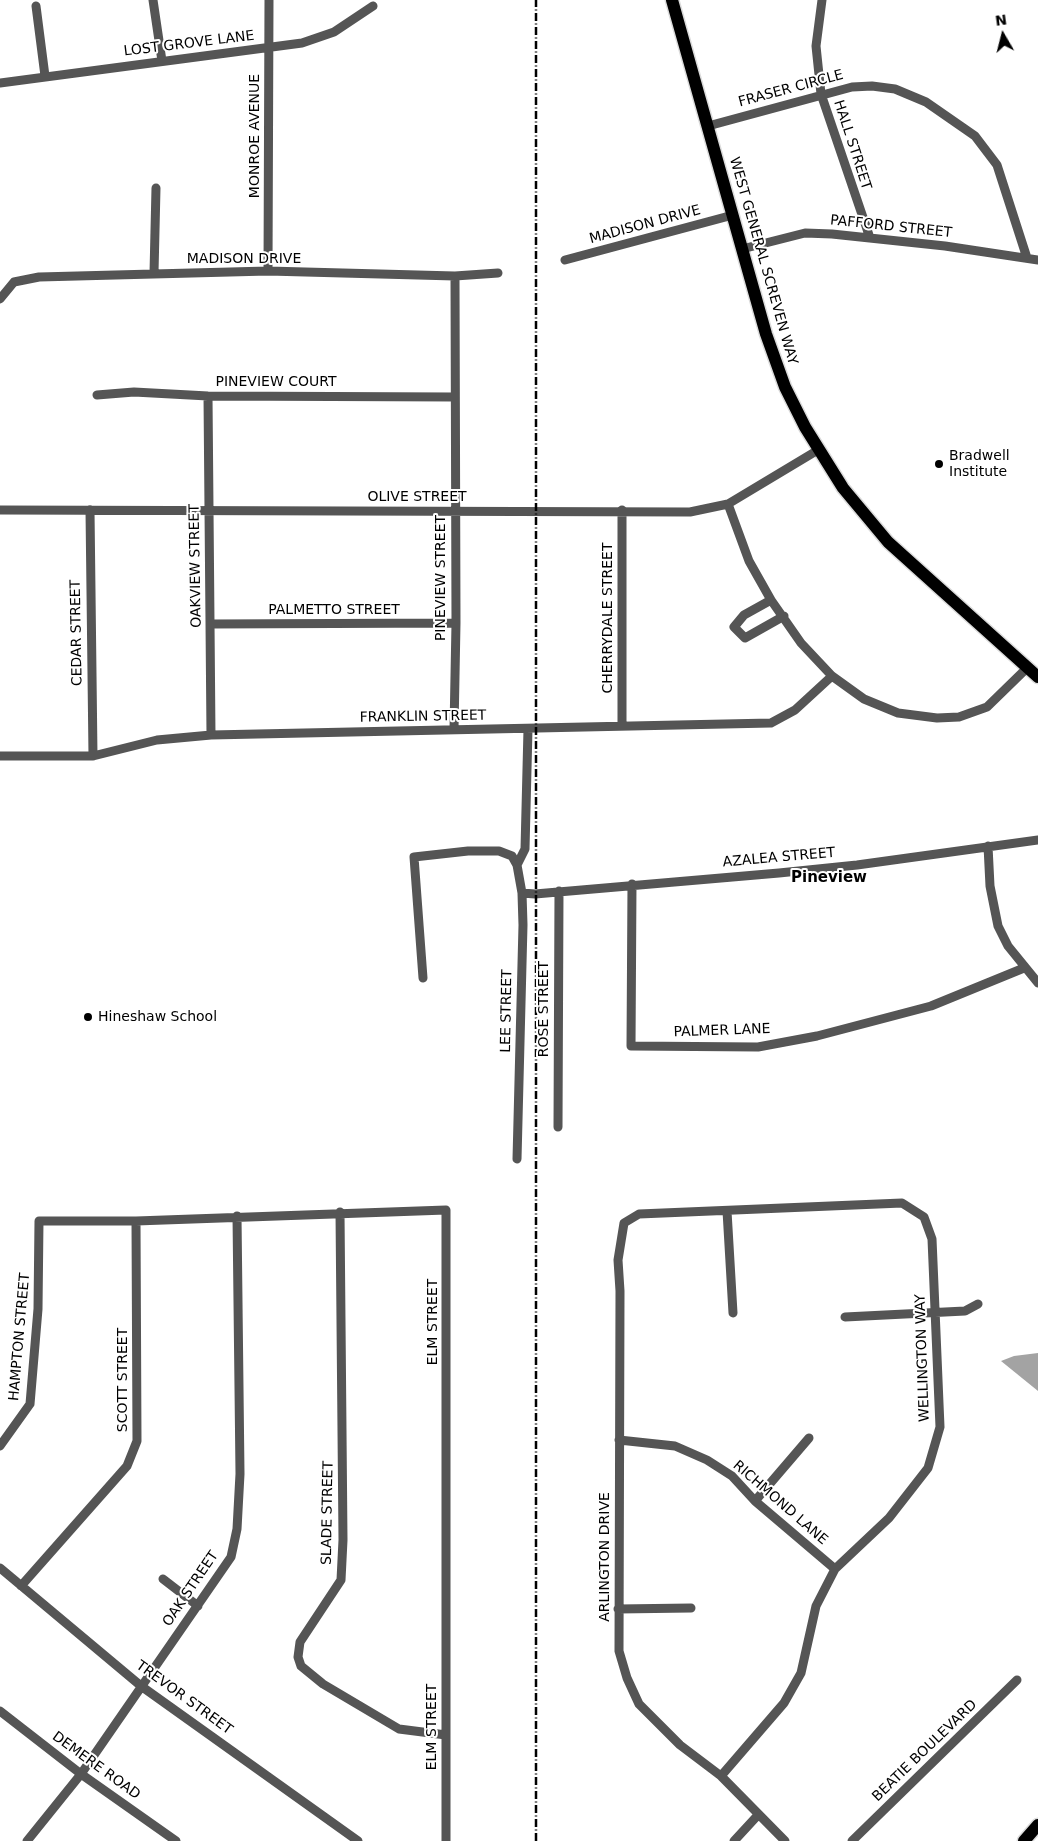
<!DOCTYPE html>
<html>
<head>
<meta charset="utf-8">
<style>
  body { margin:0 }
  #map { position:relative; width:1038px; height:1841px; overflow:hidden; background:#fff; font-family:"DejaVu Sans",sans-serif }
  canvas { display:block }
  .north { position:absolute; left:978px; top:10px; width:50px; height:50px; -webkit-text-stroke:4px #fff; paint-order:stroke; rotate:352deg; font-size:14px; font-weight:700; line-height:20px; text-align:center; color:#000 }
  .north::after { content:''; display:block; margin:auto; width:18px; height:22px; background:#000; clip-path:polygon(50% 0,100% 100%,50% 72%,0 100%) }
</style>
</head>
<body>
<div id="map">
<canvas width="1038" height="1841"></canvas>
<div class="north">N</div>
</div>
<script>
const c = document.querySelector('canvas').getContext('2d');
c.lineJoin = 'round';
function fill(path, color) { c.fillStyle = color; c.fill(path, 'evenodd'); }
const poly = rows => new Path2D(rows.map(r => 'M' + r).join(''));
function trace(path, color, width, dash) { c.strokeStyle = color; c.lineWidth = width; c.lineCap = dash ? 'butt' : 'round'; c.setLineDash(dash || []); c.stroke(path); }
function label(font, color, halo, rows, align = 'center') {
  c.font = font + ' "DejaVu Sans",sans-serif'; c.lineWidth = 4; c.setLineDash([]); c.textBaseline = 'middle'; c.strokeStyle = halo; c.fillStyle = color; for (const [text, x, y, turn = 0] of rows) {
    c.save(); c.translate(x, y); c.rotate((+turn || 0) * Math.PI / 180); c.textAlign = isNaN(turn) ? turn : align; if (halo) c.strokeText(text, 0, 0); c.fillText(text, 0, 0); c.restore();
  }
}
fill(poly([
  [1038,1353,1038,1391,1001,1361,1014,1356]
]), '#a3a3a3');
const primary = poly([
  [672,0,766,334,785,387,805,427,843,488,888,542,1038,677],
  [1024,1841,1038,1825]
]);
trace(primary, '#dbdbdb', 15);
trace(poly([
  [153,0,162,61],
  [822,0,816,46,821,94,870,238],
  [36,6,45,76],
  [0,83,302,43,334,32,373,6],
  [708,126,852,87,872,86,895,89,926,102,975,136,997,165,1027,258],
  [742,249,805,233,832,234,945,246,1038,260],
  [565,260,733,215],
  [268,271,269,0],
  [154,273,156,188],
  [0,299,14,282,39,277,268,271,455,276,498,273],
  [97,395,134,392,208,396,455,397],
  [208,396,211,735],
  [728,504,749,561,771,600,801,643,832,676,864,699,898,713,937,718,959,717,987,707,1027,668],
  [0,510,690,512,728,504,818,450],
  [90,510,93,756],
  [771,600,744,615,734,627,745,638,784,616],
  [211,624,456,623],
  [622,726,622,510],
  [454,729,456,623,455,276],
  [0,756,93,756,157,740,211,735,771,723,795,710,832,676],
  [988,846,990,886,998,926,1008,946,1038,983],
  [517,865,525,849,528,729],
  [632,884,631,1046,758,1047,817,1036,931,1006,1024,968],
  [522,893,535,894,779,873,857,865,1038,840],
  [423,978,414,857,468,851,499,851,512,856,517,865,522,893,523,925,517,1159],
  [558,1127,559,891],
  [727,1211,733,1313],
  [340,1212,343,1540,341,1580,300,1642,298,1657,301,1666,323,1684,399,1729,446,1735],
  [845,1317,965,1311,978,1304],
  [619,1440,675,1446,707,1460,732,1476,755,1501,835,1569],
  [0,1446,30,1404,38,1309,39,1221,136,1221,446,1210,446,1841],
  [755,1501,809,1438],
  [0,1568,141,1686,358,1841],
  [163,1579,198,1606],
  [21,1586,127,1466,137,1441,136,1221],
  [618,1609,691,1608],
  [0,1711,81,1774,176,1841],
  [721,1776,784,1703,801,1673,816,1606,835,1569,889,1518,928,1468,940,1427,932,1239,924,1217,902,1203,639,1214,624,1223,618,1260,620,1291,619,1651,627,1678,639,1704,680,1745,721,1776,785,1841],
  [27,1841,81,1774,231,1557,237,1529,240,1474,237,1216],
  [734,1841,758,1815],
  [852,1841,1017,1680]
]), '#555', 9);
trace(primary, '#000', 12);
trace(poly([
  [536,1841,536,0]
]), '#000', 2.5, [8, 2.5, 1, 2.5]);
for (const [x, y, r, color] of [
  [939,464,5,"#000"],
  [88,1017,5,"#000"]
]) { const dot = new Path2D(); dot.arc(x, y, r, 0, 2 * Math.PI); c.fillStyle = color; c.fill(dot); trace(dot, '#fff', 2); }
label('14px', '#000', '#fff', [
  ["LOST GROVE LANE",189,44,-7],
  ["FRASER CIRCLE",791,89,-15],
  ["MONROE AVENUE",255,136,-90],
  ["HALL STREET",852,145,72],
  ["MADISON DRIVE",645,225,-15],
  ["PAFFORD STREET",891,227,6],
  ["MADISON DRIVE",244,259],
  ["WEST GENERAL SCREVEN WAY",763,261,74],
  ["PINEVIEW COURT",276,382],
  ["OLIVE STREET",417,497],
  ["OAKVIEW STREET",196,566,-91],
  ["PINEVIEW STREET",441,578,-90],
  ["PALMETTO STREET",334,610],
  ["CHERRYDALE STREET",608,618,-90],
  ["CEDAR STREET",77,633,-91],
  ["FRANKLIN STREET",423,717,-1],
  ["AZALEA STREET",779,858,-5],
  ["ROSE STREET",544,1009,-90],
  ["LEE STREET",507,1011,-89],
  ["PALMER LANE",722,1031,-2],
  ["ELM STREET",433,1322,-90],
  ["HAMPTON STREET",20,1337,-85],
  ["WELLINGTON WAY",923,1358,-92],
  ["SCOTT STREET",123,1380,-90],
  ["RICHMOND LANE",780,1503,41],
  ["SLADE STREET",328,1513,-89],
  ["ARLINGTON DRIVE",605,1557,-90],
  ["OAK STREET",191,1589,-56],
  ["TREVOR STREET",184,1698,36],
  ["ELM STREET",432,1727,-90],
  ["BEATIE BOULEVARD",925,1751,-44],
  ["DEMERE ROAD",96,1766,36]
]);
label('14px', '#000', '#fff', [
  ["Bradwell",949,456],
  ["Institute",949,472],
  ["Hineshaw School",98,1017]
], 'left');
label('bold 15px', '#000', '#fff', [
  ["Pineview",829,878]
]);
</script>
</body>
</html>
